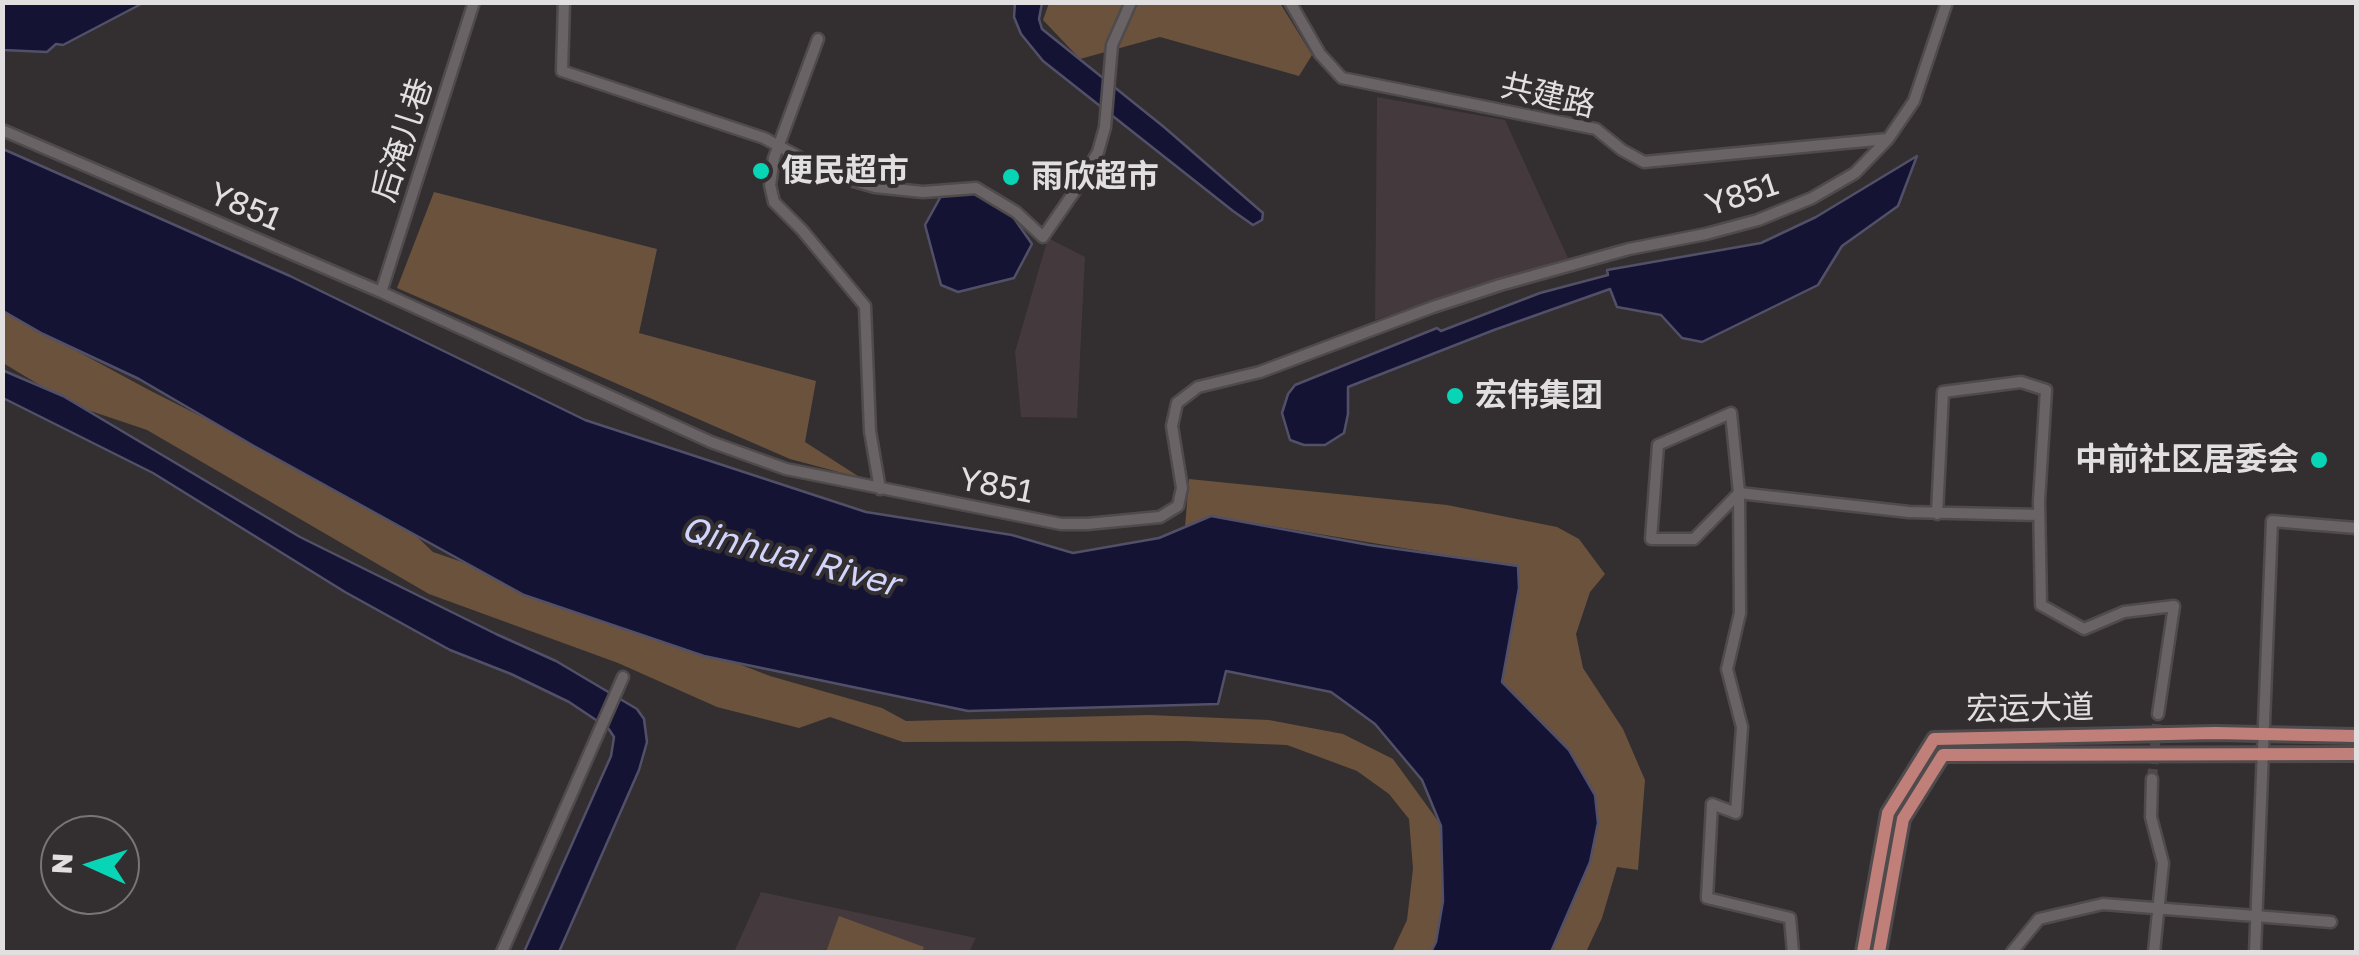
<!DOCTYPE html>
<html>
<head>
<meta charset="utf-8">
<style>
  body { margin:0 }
  #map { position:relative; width:2359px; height:955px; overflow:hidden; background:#332e30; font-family:"Golos Text",sans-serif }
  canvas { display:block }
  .frame { position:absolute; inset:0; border:5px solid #e2dfe0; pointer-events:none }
  .north { position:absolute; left:40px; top:815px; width:100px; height:100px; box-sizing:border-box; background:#332e30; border:2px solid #797576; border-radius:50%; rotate:273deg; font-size:28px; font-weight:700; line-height:40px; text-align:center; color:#e2dfe0 }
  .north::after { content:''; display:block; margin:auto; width:35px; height:45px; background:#08d5b5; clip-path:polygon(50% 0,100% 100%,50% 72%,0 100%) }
</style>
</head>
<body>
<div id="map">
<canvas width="2359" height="955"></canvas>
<div class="frame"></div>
<div class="north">N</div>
</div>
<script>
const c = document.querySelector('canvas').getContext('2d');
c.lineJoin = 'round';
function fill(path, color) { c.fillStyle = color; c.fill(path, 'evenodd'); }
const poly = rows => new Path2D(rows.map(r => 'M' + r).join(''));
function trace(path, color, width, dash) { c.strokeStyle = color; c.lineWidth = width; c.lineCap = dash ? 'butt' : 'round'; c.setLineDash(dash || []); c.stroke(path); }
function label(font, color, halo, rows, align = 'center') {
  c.font = font + ' "Golos Text","Noto Sans SC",sans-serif'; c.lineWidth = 8; c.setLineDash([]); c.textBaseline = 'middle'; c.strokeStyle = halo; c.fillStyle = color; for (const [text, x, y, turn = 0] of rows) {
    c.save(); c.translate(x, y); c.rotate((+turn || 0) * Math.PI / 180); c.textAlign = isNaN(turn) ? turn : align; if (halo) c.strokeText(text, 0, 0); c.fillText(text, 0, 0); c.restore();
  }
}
fill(poly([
  [1377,97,1505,120,1568,258,1375,320],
  [1048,238,1085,257,1077,418,1021,417,1015,352],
  [761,892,976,938,969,952,734,952]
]), '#44393d');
fill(poly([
  [1049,3,1280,3,1312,55,1299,76,1160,37,1080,59,1043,20],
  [434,192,657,249,639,333,816,381,805,442,861,478,790,459,397,288],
  [3,311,149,390,392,513,433,552,572,600,770,676,882,708,906,721,1149,715,1269,720,1343,734,1393,759,1441,825,1502,682,1519,588,1517,567,1211,516,1185,527,1189,479,1447,505,1557,527,1579,539,1605,574,1590,592,1576,634,1583,668,1623,729,1645,780,1638,870,1617,867,1602,918,1586,952,1392,952,1407,920,1413,869,1409,819,1389,794,1357,771,1287,745,1187,741,903,742,830,717,799,728,717,707,618,663,429,594,147,430,73,405,3,363],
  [839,916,924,947,922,952,826,952]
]), '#6b523d');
const water = poly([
  [3,2,143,2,143,3,63,45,56,44,47,52,3,50,3,2],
  [1015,3,1042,3,1039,19,1042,29,1164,127,1263,213,1262,220,1253,225,1233,211,1043,61,1021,34,1014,17,1015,3],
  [3,149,290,276,585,420,866,512,1012,535,1073,553,1159,538,1211,516,1369,545,1518,566,1519,588,1502,682,1569,750,1595,795,1598,823,1590,862,1551,952,1431,952,1436,942,1443,901,1441,826,1422,780,1375,724,1331,692,1226,671,1218,704,968,711,704,656,524,595,254,446,139,379,43,334,3,311,3,149],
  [1917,156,1898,206,1842,246,1818,285,1702,342,1682,338,1661,315,1617,307,1610,289,1494,330,1348,387,1348,414,1344,433,1325,445,1304,445,1290,440,1282,413,1288,394,1295,385,1437,328,1441,331,1540,293,1608,275,1607,270,1761,243,1816,217,1917,156],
  [976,193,1011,214,1032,244,1014,278,958,292,941,285,925,225,941,196,976,193],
  [2,370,63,396,300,537,496,634,556,661,637,709,644,719,647,742,639,770,559,952,524,952,611,756,614,737,608,728,569,702,511,674,450,650,345,592,153,473,3,398,2,370]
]);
fill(water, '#141334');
trace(water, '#525068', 2.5);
trace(poly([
  [2152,779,2158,714]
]), '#4d494a', 10, [10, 5]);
const minor = poly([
  [564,2,562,71,764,138,832,175,875,187,923,192,976,188,1016,212,1043,237,1079,185,1098,152,1105,127,1112,45,1131,2],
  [1290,2,1320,54,1342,78,1596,129,1622,150,1644,162,1887,139],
  [818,39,774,158,770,185,774,202,802,230,865,306,870,431,880,489],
  [2,130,381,292,711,442,786,469,1061,524,1087,524,1160,517,1178,506,1182,488,1172,426,1177,403,1198,387,1260,372,1433,307,1500,285,1629,249,1706,234,1758,220,1812,198,1855,173,1888,139,1914,101,1947,2],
  [381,292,474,2],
  [1739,493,1694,539,1651,539,1658,445,1731,413,1739,493,1740,613,1727,669,1742,727,1736,813,1712,804,1707,898,1790,918,1793,952],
  [1739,493,1909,512,2039,515],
  [1937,514,1943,392,2021,382,2046,390,2039,501,2041,605,2084,629,2124,612,2174,606,2158,714],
  [2152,779,2151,817,2163,863,2154,952],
  [502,952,623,677],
  [2012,952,2039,919,2103,904,2331,922],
  [2255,952,2272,521,2356,528]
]);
const major = poly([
  [1863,952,1888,813,1934,739,2215,733,2356,736],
  [1879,952,1903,819,1943,755,2356,754]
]);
trace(minor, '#4f4a4c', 15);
trace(major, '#4f4a4c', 18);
trace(minor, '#696365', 10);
trace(major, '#c17f7a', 12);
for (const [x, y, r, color] of [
  [761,171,10,"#08d5b5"],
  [1011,177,10,"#08d5b5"],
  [1455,396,10,"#08d5b5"],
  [2319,460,10,"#08d5b5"]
]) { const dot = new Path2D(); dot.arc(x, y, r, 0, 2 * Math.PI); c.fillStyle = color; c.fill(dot); trace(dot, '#332e30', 4); }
label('32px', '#e2dfe0', '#332e30', [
  ["共建路",1548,96,13],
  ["后淹儿巷",403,140,-72],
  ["Y851",1742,195,-18],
  ["Y851",245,207,23],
  ["Y851",996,486,11],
  ["宏运大道",2030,709,-1]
]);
label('bold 32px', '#e2dfe0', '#332e30', [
  ["便民超市",781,171],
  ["雨欣超市",1031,177],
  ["宏伟集团",1475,396],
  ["中前社区居委会",2299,460,"right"]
], 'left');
label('italic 35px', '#d1d4fc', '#332e30', [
  ["Qinhuai River",790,557,15]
]);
</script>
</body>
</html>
